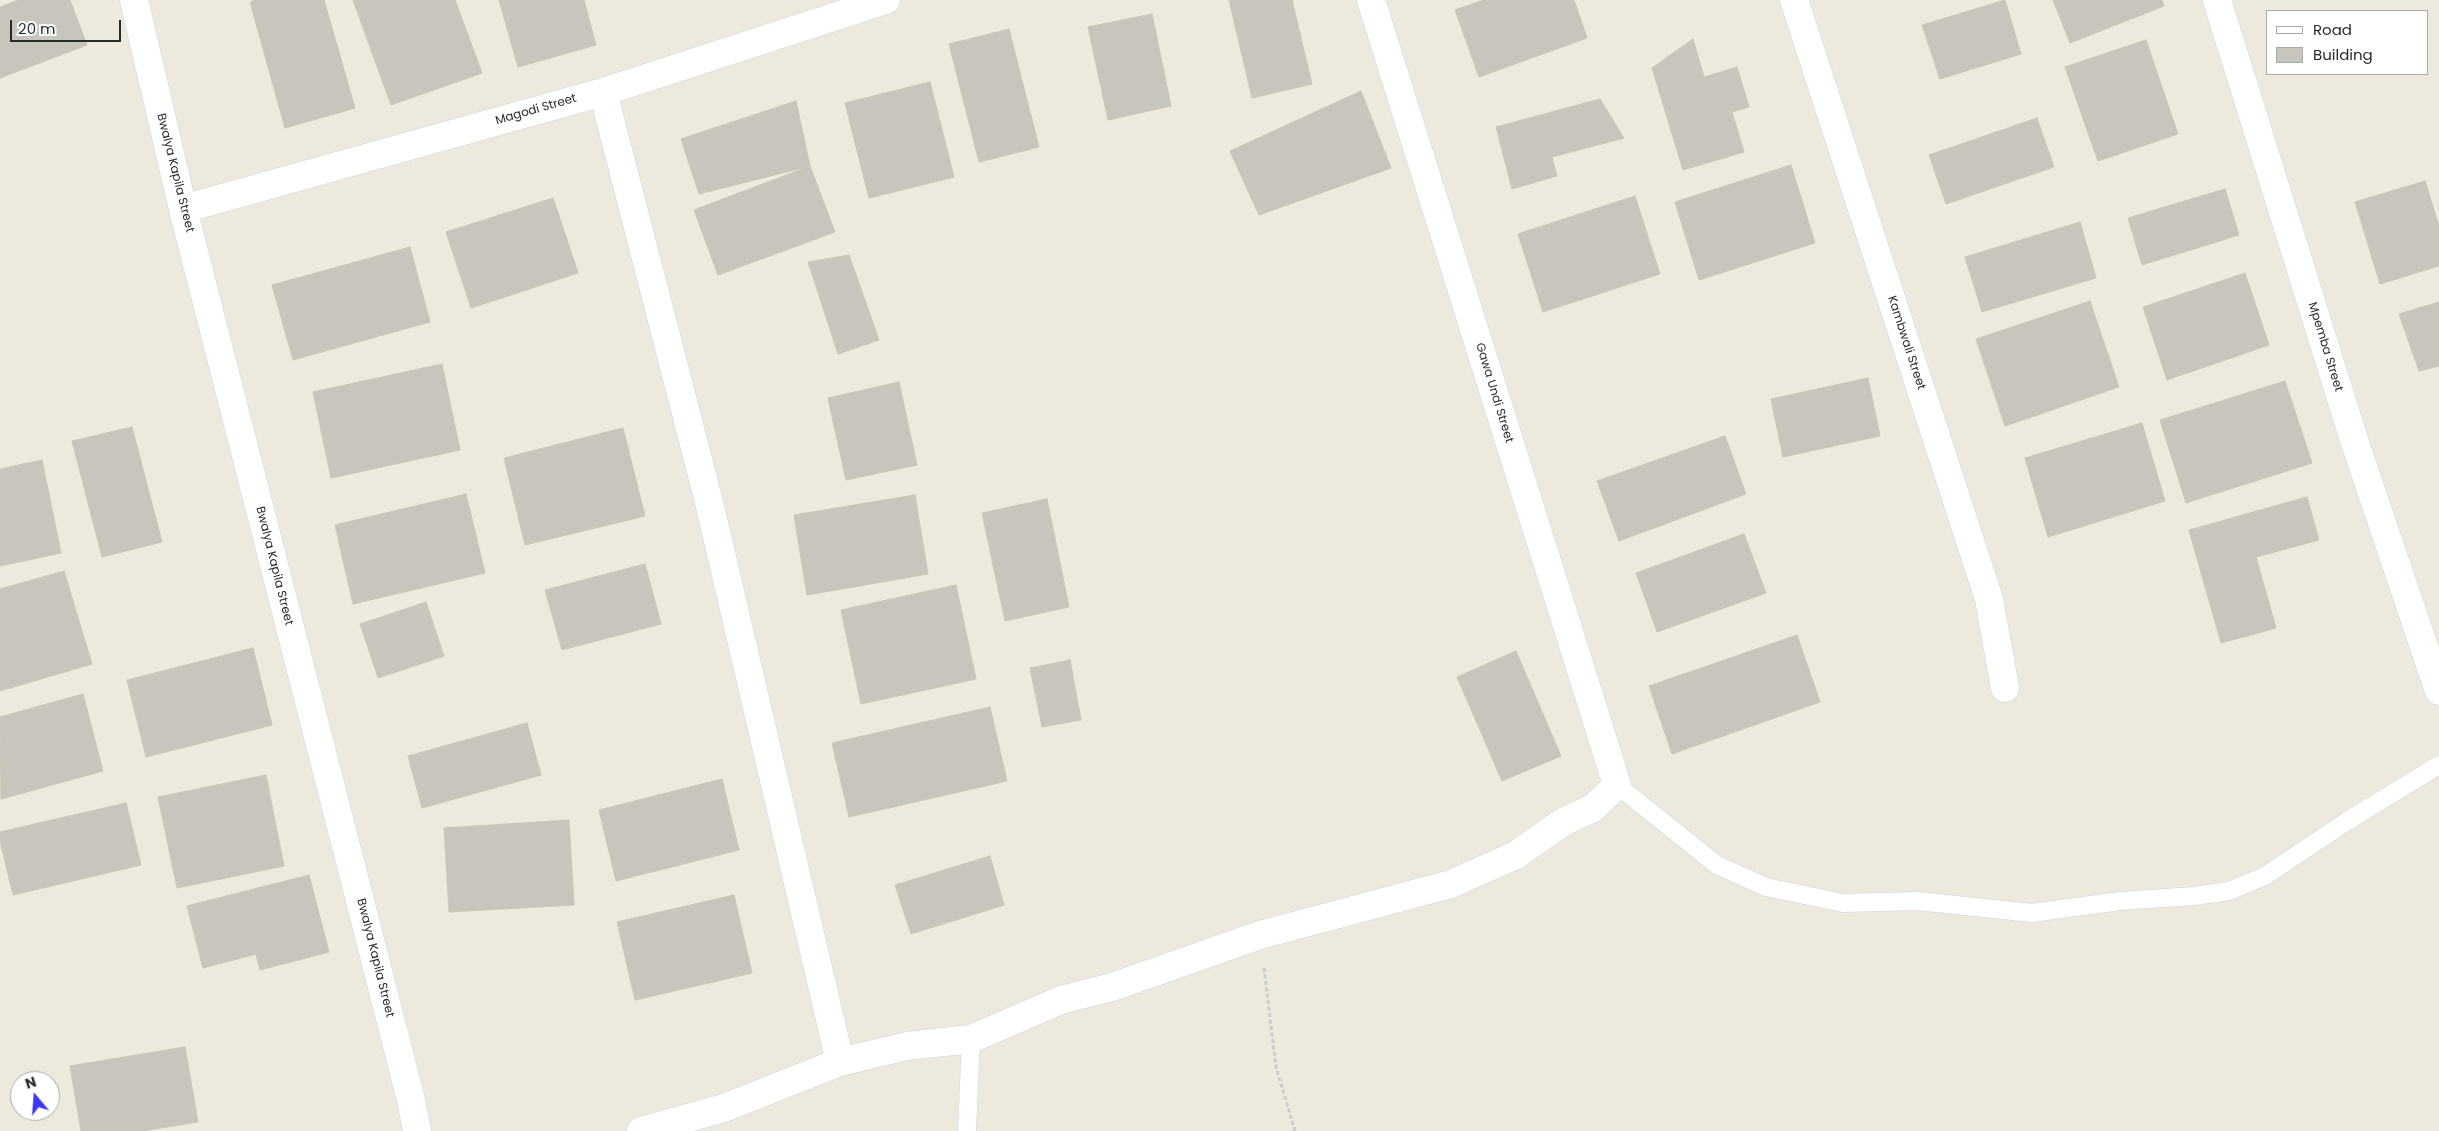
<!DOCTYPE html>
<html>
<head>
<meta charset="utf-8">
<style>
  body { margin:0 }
  #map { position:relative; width:2439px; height:1131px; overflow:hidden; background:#ede9dc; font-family:Poppins,sans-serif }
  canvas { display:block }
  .legend { position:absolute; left:2266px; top:10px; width:162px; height:65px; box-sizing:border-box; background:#fff; border:1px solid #aaa; margin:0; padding:6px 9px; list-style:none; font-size:15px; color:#2a2a2a }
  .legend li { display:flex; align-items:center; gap:10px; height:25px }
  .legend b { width:25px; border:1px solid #aaa }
  .north { position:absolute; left:10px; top:1071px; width:50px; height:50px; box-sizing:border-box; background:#fff; border:1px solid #aaa; border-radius:50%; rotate:342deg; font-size:14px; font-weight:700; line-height:20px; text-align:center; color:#2a2a2a }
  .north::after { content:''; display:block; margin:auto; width:18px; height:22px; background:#3b37ff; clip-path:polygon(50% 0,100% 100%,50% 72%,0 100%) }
  .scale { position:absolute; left:10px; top:20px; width:111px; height:22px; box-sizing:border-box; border:2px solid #2a2a2a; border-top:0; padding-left:6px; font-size:15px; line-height:18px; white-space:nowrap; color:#2a2a2a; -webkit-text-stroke:4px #fff; paint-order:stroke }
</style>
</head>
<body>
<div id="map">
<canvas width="2439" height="1131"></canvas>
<ul class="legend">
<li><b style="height:6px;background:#fff"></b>Road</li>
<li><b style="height:14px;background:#c8c6bc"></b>Building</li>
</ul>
<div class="north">N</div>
<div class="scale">20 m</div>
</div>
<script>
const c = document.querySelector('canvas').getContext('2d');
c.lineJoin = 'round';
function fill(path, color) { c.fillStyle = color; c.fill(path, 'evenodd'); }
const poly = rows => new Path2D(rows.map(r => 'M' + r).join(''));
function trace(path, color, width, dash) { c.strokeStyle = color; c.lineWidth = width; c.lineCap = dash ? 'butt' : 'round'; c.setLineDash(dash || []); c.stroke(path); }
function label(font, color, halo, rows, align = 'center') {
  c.font = font + ' Poppins,sans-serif'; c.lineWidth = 4.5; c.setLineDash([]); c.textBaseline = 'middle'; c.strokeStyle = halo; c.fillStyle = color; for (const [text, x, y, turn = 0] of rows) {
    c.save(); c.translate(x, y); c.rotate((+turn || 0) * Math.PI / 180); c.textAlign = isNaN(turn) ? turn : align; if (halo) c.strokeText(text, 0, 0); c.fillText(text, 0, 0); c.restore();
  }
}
const building = poly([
  [19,0,70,0,87,45,0,78,0,7,19,0],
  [255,0,324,0,355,108,285,128,250,2,255,0],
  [353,0,455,0,482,73,391,105,353,0],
  [499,0,584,0,596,45,518,67,499,0],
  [1229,0,1292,0,1312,84,1252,98,1229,0],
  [1484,0,1574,0,1587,38,1479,77,1455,10,1484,0],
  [2005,0,2021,54,1940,79,1922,25,2005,0],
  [2053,0,2162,0,2164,6,2070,43,2053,0],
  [1152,14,1171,106,1108,120,1088,27,1152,14],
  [1009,29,1039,147,979,162,949,44,1009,29],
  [1693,39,1704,77,1737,67,1749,107,1732,112,1744,152,1683,170,1652,68,1693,39],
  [2146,40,2178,134,2098,161,2065,67,2146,40],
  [930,82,954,177,869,198,845,103,930,82],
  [1361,91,1391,168,1259,215,1230,151,1361,91],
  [1600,99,1624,138,1552,157,1557,176,1512,189,1496,127,1600,99],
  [796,101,810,166,699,194,681,139,796,101],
  [2037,118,2054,167,1946,204,1929,155,2037,118],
  [1791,165,1815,243,1699,280,1675,202,1791,165],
  [810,166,835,232,718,275,694,210,810,166],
  [2425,181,2439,226,2439,266,2380,284,2355,202,2425,181],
  [2225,189,2239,235,2142,265,2128,218,2225,189],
  [1635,196,1660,274,1543,312,1518,234,1635,196],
  [553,198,578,273,471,308,446,232,553,198],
  [2080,222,2096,278,1982,312,1965,257,2080,222],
  [410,247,430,322,293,360,272,285,410,247],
  [849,255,879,340,838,354,808,262,849,255],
  [2245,273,2269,345,2167,380,2143,307,2245,273],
  [2090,301,2119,387,2005,426,1976,339,2090,301],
  [2439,302,2439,366,2419,371,2399,314,2439,302],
  [442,364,460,450,331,478,313,392,442,364],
  [1868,378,1880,436,1783,457,1771,399,1868,378],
  [2285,381,2312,463,2186,503,2160,420,2285,381],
  [899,382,917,465,846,480,828,398,899,382],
  [2142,423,2165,501,2048,537,2025,458,2142,423],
  [132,427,162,542,102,557,72,441,132,427],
  [623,428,645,516,525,545,504,458,623,428],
  [1725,436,1746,494,1619,541,1597,481,1725,436],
  [42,460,61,553,0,566,0,469,42,460],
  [466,494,485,573,353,604,335,525,466,494],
  [915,495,928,574,807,595,794,515,915,495],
  [2307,497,2319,540,2256,557,2276,628,2221,643,2189,530,2307,497],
  [1047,499,1069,607,1005,621,982,513,1047,499],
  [1744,534,1766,593,1657,632,1636,573,1744,534],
  [645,564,661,624,562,650,545,590,645,564],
  [64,571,92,664,0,691,0,589,64,571],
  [956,585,976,679,861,704,841,610,956,585],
  [426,602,444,656,378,678,360,624,426,602],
  [1797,635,1820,702,1672,754,1649,686,1797,635],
  [253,648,272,725,146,757,127,680,253,648],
  [1516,651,1561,756,1502,781,1457,677,1516,651],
  [1070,660,1081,720,1042,727,1030,668,1070,660],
  [83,694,103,771,1,799,0,717,83,694],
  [990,707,1007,781,849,817,832,743,990,707],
  [527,723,541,775,422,808,408,756,527,723],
  [266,775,284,866,177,888,158,797,266,775],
  [722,779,739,850,616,881,599,810,722,779],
  [126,803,141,865,13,895,0,841,0,832,126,803],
  [569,820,574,905,449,912,444,828,569,820],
  [990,856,1004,905,911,934,895,885,990,856],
  [309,875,329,952,260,970,256,954,203,968,187,906,309,875],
  [734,895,752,973,635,1000,617,922,734,895],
  [185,1047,198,1122,142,1131,81,1131,70,1066,185,1047]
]);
fill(building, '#c8c6bc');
trace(building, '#c9c6b5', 1);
const lane = poly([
  [1617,785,1717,865,1766,887,1843,903,1918,901,2032,913,2120,901,2194,896,2229,891,2265,876,2349,820,2439,765],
  [967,1131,971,1039]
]);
const street = poly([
  [134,0,183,209,411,1100,417,1131],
  [1794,0,1989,599,2005,688],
  [2217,0,2355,443,2439,691],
  [603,92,709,502,840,1062],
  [183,209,603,92,886,0],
  [641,1131,724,1108,840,1062,907,1046,971,1039,1061,1000,1112,987,1260,935,1451,884,1516,855,1563,822,1593,808,1617,785,1371,0]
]);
trace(lane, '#d1d1e4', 19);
trace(street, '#d1d1e4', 29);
trace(poly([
  [1264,968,1276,1067,1295,1131]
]), '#ccc', 3, [4, 2.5]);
trace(lane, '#fff', 18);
trace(street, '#fff', 28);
label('12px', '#2a2a2a', '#fff', [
  ["Magodi Street",536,110,-16],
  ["Bwalya Kapila Street",175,173,76],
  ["Kambwali Street",1906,343,72],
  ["Mpemba Street",2325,347,73],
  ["Gawa Undi Street",1494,393,73],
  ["Bwalya Kapila Street",274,566,76],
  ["Bwalya Kapila Street",375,958,76]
]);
</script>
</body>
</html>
